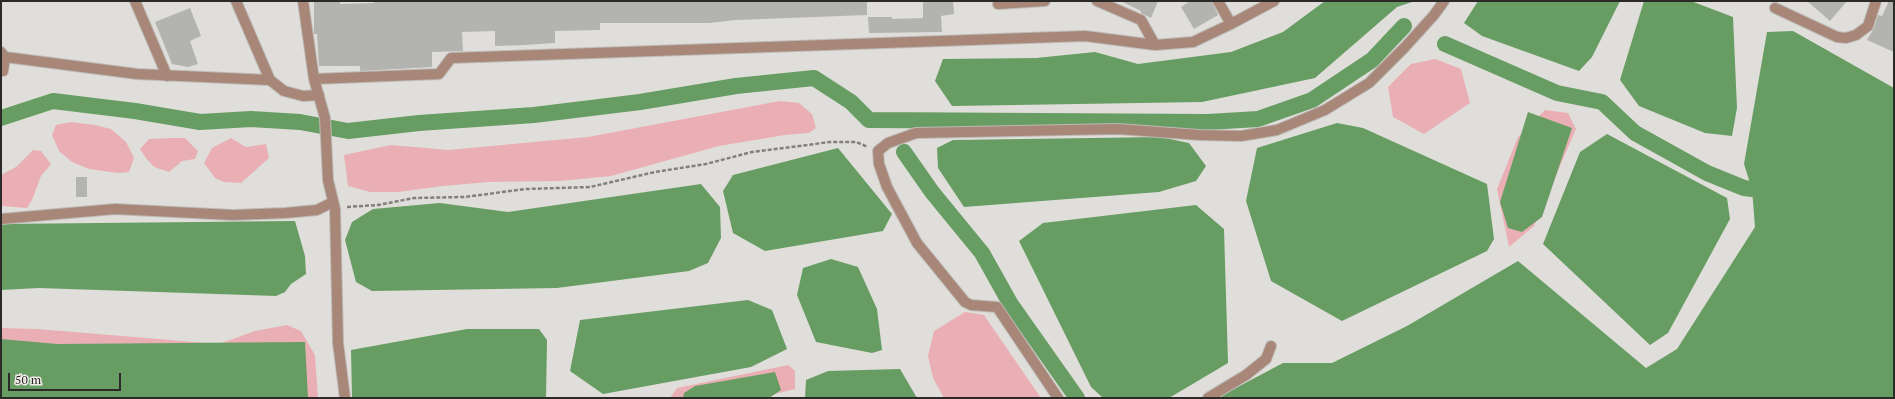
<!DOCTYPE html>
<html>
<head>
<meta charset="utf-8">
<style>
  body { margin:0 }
  #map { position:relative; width:1895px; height:399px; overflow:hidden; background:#e0deda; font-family:"PT Serif",serif }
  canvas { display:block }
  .frame { position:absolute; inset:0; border:2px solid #2b2a28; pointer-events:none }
  .scale { position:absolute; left:8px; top:373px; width:113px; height:18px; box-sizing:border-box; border:2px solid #2b2a28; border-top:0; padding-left:5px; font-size:12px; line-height:14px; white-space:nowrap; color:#2b2a28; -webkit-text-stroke:3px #eeebe7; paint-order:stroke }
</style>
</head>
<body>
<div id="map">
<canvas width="1895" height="399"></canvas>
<div class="frame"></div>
<div class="scale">50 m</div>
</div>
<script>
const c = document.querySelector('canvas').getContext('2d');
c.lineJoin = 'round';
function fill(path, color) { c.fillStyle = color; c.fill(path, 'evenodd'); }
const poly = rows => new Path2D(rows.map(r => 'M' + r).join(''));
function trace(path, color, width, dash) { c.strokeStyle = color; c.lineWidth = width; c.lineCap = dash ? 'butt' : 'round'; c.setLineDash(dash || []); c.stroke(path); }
fill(poly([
  [1435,59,1461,69,1470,103,1424,134,1393,117,1388,87,1411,64],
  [780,101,799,103,812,114,816,128,809,133,785,135,719,146,611,176,560,181,489,182,443,186,398,192,370,192,348,186,344,155,391,145,448,150,588,137],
  [1545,110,1568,113,1576,129,1534,226,1509,247,1497,189,1518,137],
  [71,122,95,125,111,129,126,142,134,158,129,172,118,173,89,169,72,162,59,151,52,135,56,125],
  [170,138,185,138,198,151,195,159,182,161,169,172,154,167,146,158,140,149,149,139],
  [231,138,246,147,266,144,269,158,241,183,224,182,215,178,204,163,212,148],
  [33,150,41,151,51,164,41,176,32,200,27,208,1,206,1,175,16,167],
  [965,312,984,315,1041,398,944,398,933,378,928,356,934,331],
  [287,325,301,331,315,355,318,398,1,398,1,328,37,329,219,344,255,331],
  [788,365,795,371,795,389,758,398,670,398,677,388]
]), '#eaafb4');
fill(poly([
  [1325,1,1415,1,1397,7,1315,78,1202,102,952,106,935,81,943,59,1036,58,1095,52,1138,64,1231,52,1283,32],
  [1478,1,1620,1,1592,57,1579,71,1482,36,1464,23],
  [1644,1,1691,1,1733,17,1737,108,1732,136,1705,133,1639,106,1620,80],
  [1793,31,1894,88,1894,398,1217,398,1283,363,1332,363,1407,326,1518,261,1646,368,1677,349,1755,227,1752,189,1744,164,1767,32],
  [1528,112,1572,128,1542,217,1522,232,1508,228,1500,202],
  [1337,123,1363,128,1487,184,1494,239,1487,251,1342,321,1271,281,1246,201,1257,148],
  [1607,134,1727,198,1730,219,1668,333,1650,345,1543,244,1580,152],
  [1160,137,1189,143,1206,166,1196,181,1159,192,964,207,938,168,937,148,953,140],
  [838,148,892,214,883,231,765,251,733,233,723,191,733,175],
  [701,184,720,207,721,238,708,263,689,271,557,288,372,291,356,282,345,240,352,222,373,209,440,203,508,212],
  [1196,205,1224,229,1228,363,1169,398,1103,398,1091,387,1019,241,1043,223],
  [295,221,305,256,306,274,291,284,285,292,276,296,39,288,1,290,1,224],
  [831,259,858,267,877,309,882,350,872,353,816,342,797,295,803,268],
  [748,300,772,310,787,349,751,367,603,394,570,371,580,320],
  [467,329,539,329,547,340,546,398,352,398,351,350],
  [1,339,57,344,305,342,308,398,1,398],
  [900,369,917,398,805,398,806,380,828,371],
  [775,372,781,390,769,398,683,398,684,393,695,386]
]), '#679d62');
trace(poly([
  [1445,44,1557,93,1602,102,1635,133,1707,173,1744,188,1752,189],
  [1,118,53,101,135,111,200,122,251,119,300,122,348,131,419,123,534,115,640,102,736,86,814,78,851,102,869,120,1208,122,1258,119,1312,100,1372,60,1404,26],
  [904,152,932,192,982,253,1010,303,1077,398]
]), '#679d62', 16);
fill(poly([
  [340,1,340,4,374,3,374,1,867,1,867,15,736,20,709,23,600,23,600,30,555,31,555,43,524,45,495,46,495,31,462,32,463,51,432,52,432,67,360,71,360,66,319,66,317,34,314,34,314,2],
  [923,1,953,1,954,14,941,16,942,32,869,33,868,17,892,17,892,19,923,18],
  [1121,1,1158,1,1151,18,1141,13,1141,11],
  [1190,1,1212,1,1218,15,1194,29,1181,7],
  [1807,1,1847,1,1830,21],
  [1889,1,1894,1,1894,52,1867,40,1874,28,1878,15,1882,16],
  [190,8,201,36,190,41,198,64,188,67,172,64,155,22],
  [76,177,87,177,87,197,76,197]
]), '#b3b3af');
const minor = poly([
  [135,1,167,76],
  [236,1,270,80],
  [303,1,314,79,325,118,328,180,335,209,338,343,345,398],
  [1097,1,1141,20,1155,45],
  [1218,1,1231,24],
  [998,4,1045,1],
  [1775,8,1837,37,1846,38,1856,35,1868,26,1876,1],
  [1,52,5,57,137,74,270,80,284,91,303,96,319,95],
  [1,71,3,71,5,57],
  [314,79,439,74,451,58,1085,36,1155,45,1193,42,1231,24,1274,1],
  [1,219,115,209,233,215,285,213,317,210,333,202],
  [1058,398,997,307,971,305,965,302,917,243,887,187,879,164,878,151,888,143,916,133,1118,129,1199,135,1241,136,1277,130,1325,110,1369,83,1405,47,1434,15,1444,1],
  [1208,398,1246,375,1266,359,1271,346]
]);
trace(minor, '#bcbab6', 12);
trace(poly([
  [347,207,378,205,414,198,464,197,526,189,590,187,655,172,706,164,752,152,830,142,856,142,868,147]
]), '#82807d', 2.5, [4, 2]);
trace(minor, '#a88778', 10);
</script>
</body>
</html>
